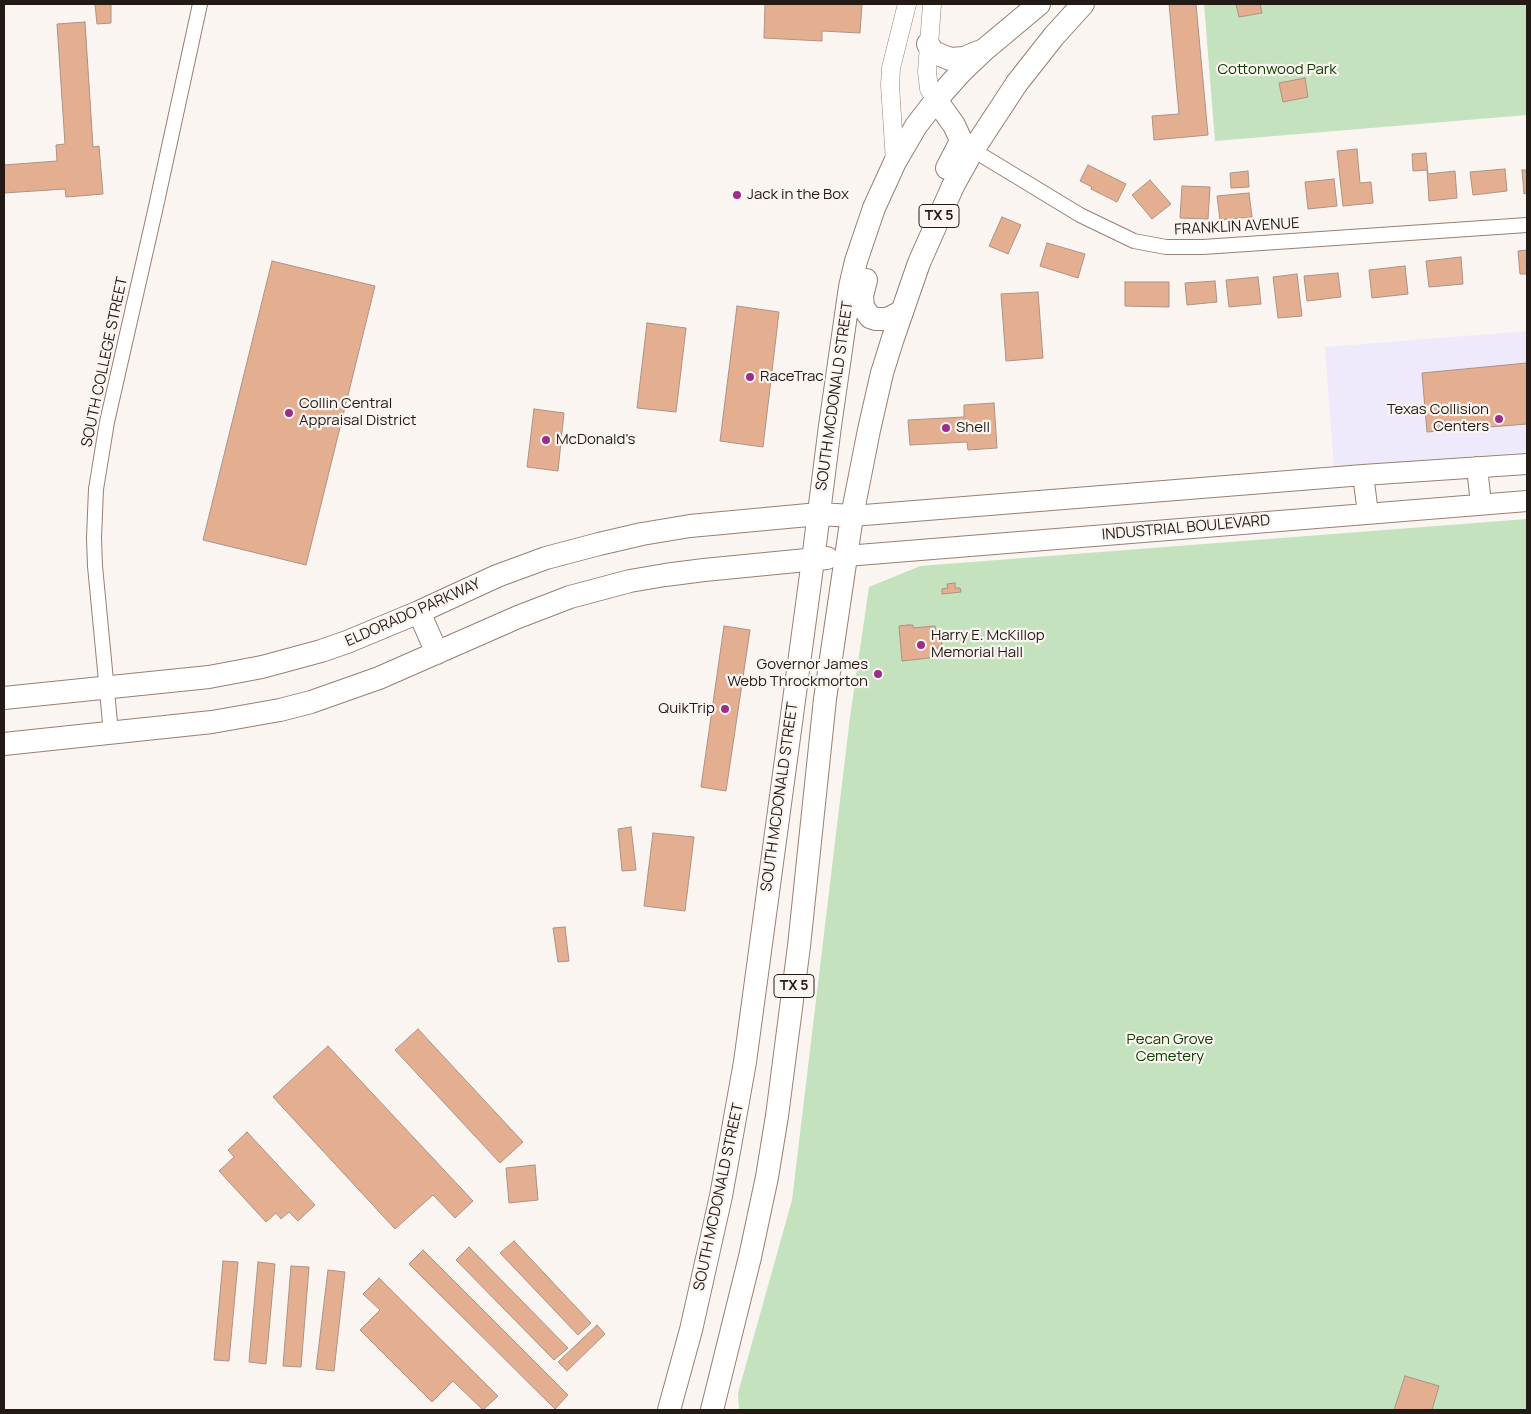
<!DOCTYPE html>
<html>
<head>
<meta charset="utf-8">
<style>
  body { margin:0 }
  #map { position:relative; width:1531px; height:1414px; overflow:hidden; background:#fbf5f2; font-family:Manrope,sans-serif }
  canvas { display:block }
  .frame { position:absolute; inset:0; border:5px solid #241a15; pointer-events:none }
</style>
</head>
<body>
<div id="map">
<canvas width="1531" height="1414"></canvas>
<div class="frame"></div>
</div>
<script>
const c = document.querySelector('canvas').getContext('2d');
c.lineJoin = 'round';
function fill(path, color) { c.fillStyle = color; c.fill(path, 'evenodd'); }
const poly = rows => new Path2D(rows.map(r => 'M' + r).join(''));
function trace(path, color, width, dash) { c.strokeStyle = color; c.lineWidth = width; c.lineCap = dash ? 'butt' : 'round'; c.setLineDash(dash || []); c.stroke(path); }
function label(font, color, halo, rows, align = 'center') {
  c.font = font + ' Manrope,sans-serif'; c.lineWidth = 4.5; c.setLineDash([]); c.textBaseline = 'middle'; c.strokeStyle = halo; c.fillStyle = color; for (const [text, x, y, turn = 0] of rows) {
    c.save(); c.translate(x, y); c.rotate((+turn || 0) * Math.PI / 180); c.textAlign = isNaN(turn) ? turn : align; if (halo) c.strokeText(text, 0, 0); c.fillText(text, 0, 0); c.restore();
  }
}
fill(poly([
  [1527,331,1527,452,1334,468,1325,347]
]), '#eeeafb');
fill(poly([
  [1204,4,1527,4,1527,115,1215,141],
  [1527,519,1527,1410,739,1410,738,1393,792,1200,850,717,869,587,920,566]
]), '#c4e2bd');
const building = poly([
  [95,4,111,4,111,23,97,24,95,4],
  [765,4,862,4,860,33,822,31,822,41,764,38,765,4],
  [1169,4,1196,4,1208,135,1154,140,1152,116,1179,114,1169,4],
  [1236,4,1260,4,1262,13,1239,17,1236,4],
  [85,22,93,147,99,146,103,194,66,197,65,189,4,193,4,165,57,161,56,145,65,144,57,24,85,22],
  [1305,78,1308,97,1283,102,1279,83,1305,78],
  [1357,149,1360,183,1371,182,1373,203,1343,206,1337,151,1357,149],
  [1426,153,1428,174,1455,171,1457,198,1429,201,1427,170,1413,171,1412,154,1426,153],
  [1088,165,1126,184,1117,202,1091,189,1092,187,1080,181,1088,165],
  [1505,169,1507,191,1473,195,1470,172,1505,169],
  [1522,170,1527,170,1527,193,1524,194,1522,170],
  [1248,171,1249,187,1231,188,1230,173,1248,171],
  [1334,179,1337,206,1308,209,1305,182,1334,179],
  [1150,180,1171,204,1152,219,1132,195,1150,180],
  [1182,186,1210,187,1208,219,1180,218,1182,186],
  [1249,193,1252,217,1220,220,1217,196,1249,193],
  [1002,217,1021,225,1008,254,989,246,1002,217],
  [1047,243,1085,254,1078,278,1040,266,1047,243],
  [1527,250,1527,274,1520,274,1518,251,1527,250],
  [1461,257,1463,284,1429,287,1426,261,1461,257],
  [272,261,375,286,306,565,203,540,272,261],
  [1405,266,1408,294,1372,298,1369,270,1405,266],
  [1338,273,1341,297,1307,301,1304,276,1338,273],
  [1297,274,1302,316,1278,318,1273,277,1297,274],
  [1258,277,1261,304,1229,307,1226,280,1258,277],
  [1215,281,1217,302,1187,305,1185,283,1215,281],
  [1125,282,1169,282,1169,307,1125,306,1125,282],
  [1038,292,1043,358,1006,361,1001,294,1038,292],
  [737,306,779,312,763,447,720,441,737,306],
  [647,323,686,328,676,412,637,408,647,323],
  [1527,363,1527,424,1427,432,1422,373,1527,363],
  [994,403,997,448,968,450,967,442,910,445,908,420,964,417,964,405,994,403],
  [534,409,564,413,558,471,527,467,534,409],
  [955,583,955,588,960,588,961,592,942,594,942,589,948,588,947,584,955,583],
  [908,625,913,625,913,628,935,626,937,638,941,638,942,647,937,647,938,657,902,661,899,626,908,625],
  [724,626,750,630,726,791,701,787,724,626],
  [631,827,636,870,622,871,618,829,631,827],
  [653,833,694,837,685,911,644,906,653,833],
  [565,927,569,961,558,962,553,928,565,927],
  [418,1029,523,1142,500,1163,395,1050,418,1029],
  [328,1046,473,1201,455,1218,433,1195,395,1229,273,1097,328,1046],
  [247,1132,315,1205,298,1221,289,1212,281,1219,276,1213,266,1222,219,1171,234,1157,228,1150,247,1132],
  [535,1165,538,1200,509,1203,506,1168,535,1165],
  [514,1241,591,1323,578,1335,500,1253,514,1241],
  [469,1247,568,1348,554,1360,456,1260,469,1247],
  [423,1250,568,1395,555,1409,409,1264,423,1250],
  [223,1261,238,1262,229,1361,214,1360,223,1261],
  [258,1262,275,1264,266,1364,249,1362,258,1262],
  [291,1266,309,1267,301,1367,283,1366,291,1266],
  [328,1270,345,1272,334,1371,316,1369,328,1270],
  [379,1278,498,1396,483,1410,453,1381,432,1402,360,1330,380,1310,363,1294,379,1278],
  [597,1325,605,1334,567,1371,558,1362,597,1325],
  [1405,1376,1439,1386,1432,1410,1394,1410,1405,1376]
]);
fill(building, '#e4af91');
trace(building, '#ac9284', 1);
const minor = poly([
  [973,150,1080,215,1134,241,1166,247,1203,247,1527,225],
  [111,733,95,566,94,538,96,489,107,422,155,211,200,4]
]);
const tertiary = poly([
  [932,4,927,72,929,89,936,100],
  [895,162,890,85,891,68,907,4]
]);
const secondary = poly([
  [1477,467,1481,504],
  [1363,475,1368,513],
  [852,516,1363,475,1527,464],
  [846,556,1527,501]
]);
const primary = poly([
  [928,44,933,52,950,59,964,58,981,51],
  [936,100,954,125,960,138,960,143,947,168],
  [866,280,862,296,863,307,870,317,876,319,887,319,901,312],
  [419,612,437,653],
  [4,698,209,677,262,667,321,651,347,642,419,612,497,576,546,558,599,544,642,534,690,526,819,514,852,516],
  [4,744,212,722,280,710,311,702,379,678,518,617,570,597,630,581,665,575,704,570,827,558],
  [669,1410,691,1330,721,1196,745,1062,813,560,830,426,850,287,856,261,874,208,895,162,916,126,936,100,962,71,984,50,1039,4],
  [712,1410,750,1257,767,1177,777,1116,799,946,825,699,852,516,869,430,882,373,893,338,919,263,953,186,973,150,1017,83,1054,36,1083,4]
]);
trace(minor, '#987f71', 16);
trace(tertiary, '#987f71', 19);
trace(secondary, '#987f71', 22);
trace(primary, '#987f71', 24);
trace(minor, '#fff', 14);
trace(tertiary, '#fff', 18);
trace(secondary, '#fff', 20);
trace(primary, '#fff', 22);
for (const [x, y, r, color] of [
  [737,195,5,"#9e2d8a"],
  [750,377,5,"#9e2d8a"],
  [289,413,5,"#9e2d8a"],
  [1499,419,5,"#9e2d8a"],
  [946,428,5,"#9e2d8a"],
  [546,440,5,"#9e2d8a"],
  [921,645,5,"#9e2d8a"],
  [878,674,5,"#9e2d8a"],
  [725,709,5,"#9e2d8a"]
]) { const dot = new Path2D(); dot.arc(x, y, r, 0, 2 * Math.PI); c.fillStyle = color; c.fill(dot); trace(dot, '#fbf5f2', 2); }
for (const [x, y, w] of [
  [939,216,40],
  [794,986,40]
]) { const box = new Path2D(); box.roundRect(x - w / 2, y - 11.5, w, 23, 4); c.fillStyle = '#fbf5f2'; c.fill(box); trace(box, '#241a15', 1); }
label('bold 14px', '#241a15', null, [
  ["TX 5",939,216],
  ["TX 5",794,986]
]);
label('15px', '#0e4000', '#fbf5f2', [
  ["Cottonwood Park",1277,70],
  ["Pecan Grove",1170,1040],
  ["Cemetery",1170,1057]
]);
label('15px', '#241a15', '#fbf5f2', [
  ["Jack in the Box",747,195],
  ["RaceTrac",760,377],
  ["Collin Central",299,404],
  ["Appraisal District",299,421],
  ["Texas Collision",1489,410,"right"],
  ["Centers",1489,427,"right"],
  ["Shell",956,428],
  ["McDonald's",556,440],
  ["Harry E. McKillop",931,636],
  ["Memorial Hall",931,653],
  ["Governor James",868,665,"right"],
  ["Webb Throckmorton",868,682,"right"],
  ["QuikTrip",715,709,"right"]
], 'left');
label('15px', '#241a15', '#fbf5f2', [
  ["FRANKLIN AVENUE",1237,227,-3],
  ["SOUTH COLLEGE STREET",105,362,-78],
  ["SOUTH MCDONALD STREET",835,396,-82],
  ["INDUSTRIAL BOULEVARD",1186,528,-5],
  ["ELDORADO PARKWAY",413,613,-24],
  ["SOUTH MCDONALD STREET",780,797,-82],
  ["SOUTH MCDONALD STREET",719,1197,-78]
]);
</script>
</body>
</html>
